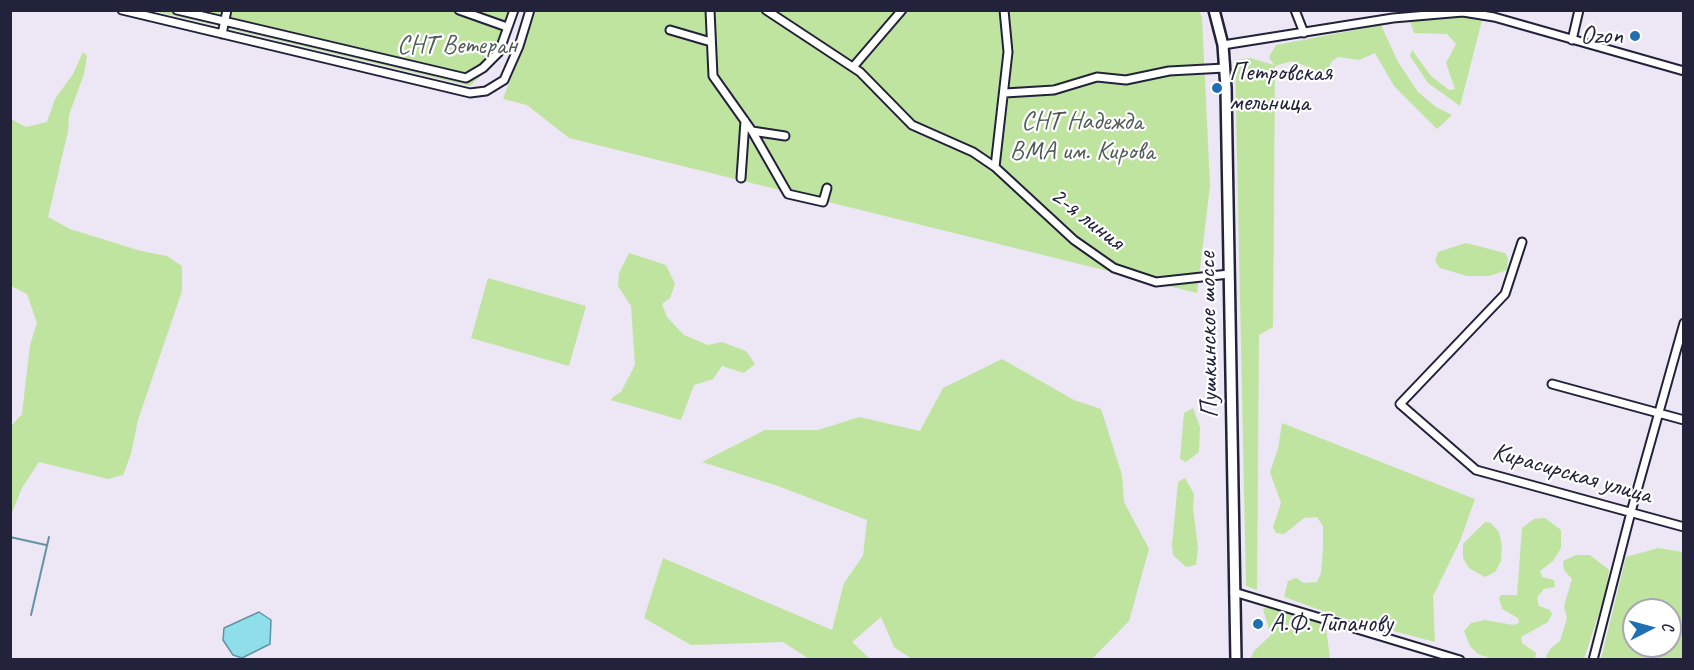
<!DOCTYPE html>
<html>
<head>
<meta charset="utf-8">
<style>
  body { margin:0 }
  #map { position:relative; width:1694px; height:670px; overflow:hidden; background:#ede6f4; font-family:Caveat,sans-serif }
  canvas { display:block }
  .frame { position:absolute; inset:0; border:12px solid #22223b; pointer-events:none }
  .north { position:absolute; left:1622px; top:598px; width:60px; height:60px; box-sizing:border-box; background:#fff; border:2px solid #a7a7b1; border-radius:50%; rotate:84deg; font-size:16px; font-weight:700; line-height:24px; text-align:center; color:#22223b }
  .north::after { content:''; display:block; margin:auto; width:21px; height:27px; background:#1f6fb2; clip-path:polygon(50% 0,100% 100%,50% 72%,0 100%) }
</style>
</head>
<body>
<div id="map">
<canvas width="1694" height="670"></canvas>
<div class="frame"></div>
<div class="north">С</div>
</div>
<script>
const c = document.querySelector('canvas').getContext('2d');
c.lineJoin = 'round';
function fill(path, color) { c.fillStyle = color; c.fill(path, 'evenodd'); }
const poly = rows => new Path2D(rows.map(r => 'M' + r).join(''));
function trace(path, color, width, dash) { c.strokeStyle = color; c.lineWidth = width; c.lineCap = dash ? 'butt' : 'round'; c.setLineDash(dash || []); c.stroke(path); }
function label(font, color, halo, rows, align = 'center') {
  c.font = font + ' Caveat,sans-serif'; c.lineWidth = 4.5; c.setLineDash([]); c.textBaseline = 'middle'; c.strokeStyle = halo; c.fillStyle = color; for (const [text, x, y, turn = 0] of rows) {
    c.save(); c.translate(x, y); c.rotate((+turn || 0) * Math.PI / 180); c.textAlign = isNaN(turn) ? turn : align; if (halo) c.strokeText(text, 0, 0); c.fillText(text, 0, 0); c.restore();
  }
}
fill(poly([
  [154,11,515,11,501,57,470,86],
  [536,11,1199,11,1202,17,1210,186,1197,293,569,138,527,105,503,99],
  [1464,16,1482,20,1460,106,1428,83,1410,56,1412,50,1431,76,1449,90,1455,89,1446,63,1456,44,1447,34,1414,33,1409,19],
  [1381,25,1398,62,1418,92,1436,107,1452,115,1437,129,1394,86,1375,53,1359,60,1338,57,1332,61,1327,71,1312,78,1306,66,1292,61,1275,66,1273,327,1259,335,1257,590,1246,586,1235,60,1250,58,1274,65,1269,57,1276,45],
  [83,52,87,56,84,74,69,115,68,131,48,217,70,229,141,251,167,256,182,266,182,291,138,420,131,454,123,475,108,479,39,462,22,488,11,515,11,426,22,414,30,345,37,323,27,294,11,286,11,119,26,127,47,122,55,99,73,74],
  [1466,243,1505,253,1508,258,1507,270,1489,276,1467,276,1440,268,1435,261,1438,252],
  [629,253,666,265,675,284,670,298,662,304,667,317,684,335,708,345,722,342,746,351,755,364,744,373,722,366,713,379,694,385,681,420,611,400,613,397,621,392,635,365,631,306,618,286,619,273],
  [488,278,586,306,569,366,471,338],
  [1002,359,1074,400,1101,409,1122,475,1124,502,1149,549,1129,621,1092,659,912,659,894,647,881,617,852,642,870,659,809,659,783,642,691,645,644,618,663,558,832,630,844,583,863,556,867,520,778,486,702,462,765,430,818,430,859,417,920,431,943,388],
  [1193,408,1200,427,1199,452,1186,462,1180,459,1184,413],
  [1282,423,1475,499,1460,541,1433,596,1435,642,1337,616,1284,597,1288,581,1296,578,1304,583,1317,582,1321,573,1323,550,1323,526,1317,517,1304,518,1284,534,1276,533,1273,527,1281,503,1270,472,1278,449],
  [1185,478,1194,494,1193,508,1198,548,1196,565,1186,567,1173,555,1172,545,1178,482],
  [1545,518,1561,530,1561,548,1553,561,1540,571,1542,577,1554,580,1555,587,1544,589,1537,597,1539,606,1550,610,1552,614,1548,622,1521,637,1522,643,1536,653,1535,659,1493,659,1478,654,1470,646,1464,631,1471,623,1485,620,1513,625,1519,623,1518,618,1502,609,1499,598,1501,595,1517,595,1522,528,1534,519],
  [1485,522,1491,523,1499,532,1502,545,1501,561,1495,572,1485,577,1469,568,1463,558,1463,544],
  [1658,548,1683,552,1683,659,1601,659,1626,557],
  [1634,610,1670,610,1670,646,1634,646],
  [1576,555,1590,555,1609,570,1607,588,1584,659,1547,659,1546,656,1551,648,1560,641,1567,618,1564,606,1572,579,1564,570,1563,561],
  [1276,604,1314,618,1326,627,1330,659,1250,660,1254,651,1271,635,1263,609]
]), '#bfe49f');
const water = poly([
  [259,612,271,620,270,644,242,658,233,655,223,640,224,628,259,612]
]);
fill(water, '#8edfe9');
trace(water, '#6393a3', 1.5);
trace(poly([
  [10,537,46,545],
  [31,615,49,537]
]), '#6393a3', 2);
const minor = poly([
  [122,10,470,93,486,91,504,80,519,46,530,10],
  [177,10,466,78,483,68,499,52,514,10],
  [459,10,507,27],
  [710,10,713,76,752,131,788,194,823,202,827,188],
  [766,10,860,72,912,125,973,152,995,167,1074,240,1114,268,1156,282,1229,274],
  [1295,10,1304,33],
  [670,30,711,42],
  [222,34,227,10],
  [1572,40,1579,10],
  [1223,45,1393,18,1463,12,1494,17,1684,71],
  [853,67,902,10],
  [1005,93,1054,90,1097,77,1126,80,1169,71,1225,68],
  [752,131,785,136],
  [995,167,1008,52,1004,10],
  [741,178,745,121],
  [1522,242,1505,294,1400,404,1476,470,1684,527],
  [1552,384,1684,420],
  [1234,592,1460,660],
  [1593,660,1631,512,1684,323]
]);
const secondary = poly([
  [1214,10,1223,45,1226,88,1236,660]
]);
trace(minor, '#22223b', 11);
trace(secondary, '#22223b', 14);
trace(minor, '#fff', 7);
trace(secondary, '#fff', 9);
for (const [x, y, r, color] of [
  [1635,36,6,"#1f6fb2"],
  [1217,88,6,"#1f6fb2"],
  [1258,624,6,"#1f6fb2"]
]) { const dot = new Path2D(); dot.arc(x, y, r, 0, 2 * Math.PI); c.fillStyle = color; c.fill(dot); trace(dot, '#fff', 2); }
label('26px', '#22223b', '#fff', [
  ["Ozon",1623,36,"right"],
  ["Петровская",1229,73],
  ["мельница",1229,103],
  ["А.Ф. Типанову",1270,624]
], 'left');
label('26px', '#515c59', '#fff', [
  ["СНТ Ветеран",457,46],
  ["СНТ Надежда",1082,122],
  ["ВМА им. Кирова",1082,152]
]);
label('26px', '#22223b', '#fff', [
  ["2-я линия",1087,219,38],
  ["Пушкинское шоссе",1209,335,-91],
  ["Кирасирская улица",1572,474,16]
]);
</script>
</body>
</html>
